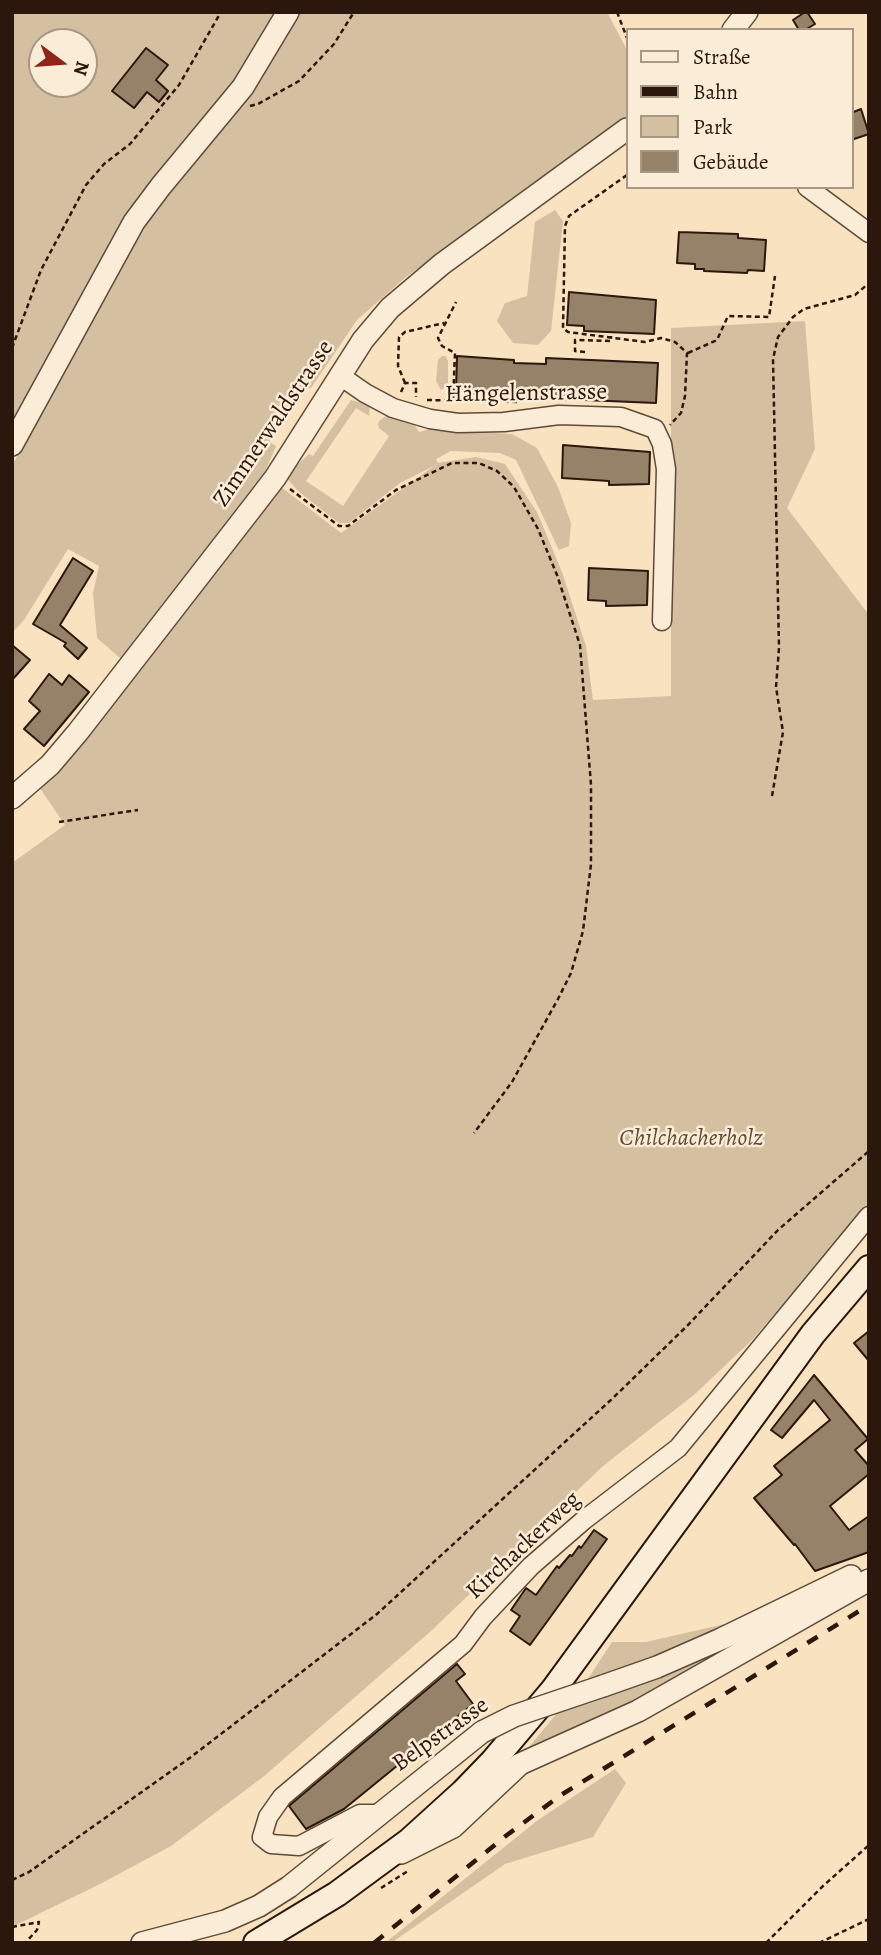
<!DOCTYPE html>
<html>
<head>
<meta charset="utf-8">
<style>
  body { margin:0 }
  #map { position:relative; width:881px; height:1955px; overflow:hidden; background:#f8e2c0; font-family:Alegreya,serif }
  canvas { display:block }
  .frame { position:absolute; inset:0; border:14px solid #2b170b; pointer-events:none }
  .legend { position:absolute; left:626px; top:28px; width:228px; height:161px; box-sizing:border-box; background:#faecd6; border:2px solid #a79785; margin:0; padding:9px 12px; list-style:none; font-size:21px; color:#2b170b }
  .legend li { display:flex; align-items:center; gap:14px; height:35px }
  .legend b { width:35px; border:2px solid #a79785 }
  .north { position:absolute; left:28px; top:28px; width:70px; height:70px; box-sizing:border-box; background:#faecd6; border:2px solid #a79785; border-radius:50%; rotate:106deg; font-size:19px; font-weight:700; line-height:28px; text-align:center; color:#2b170b }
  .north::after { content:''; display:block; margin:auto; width:24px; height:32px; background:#8f2418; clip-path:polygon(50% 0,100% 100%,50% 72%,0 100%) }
</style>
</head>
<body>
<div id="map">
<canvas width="881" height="1955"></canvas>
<div class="frame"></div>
<ul class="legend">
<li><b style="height:9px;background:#faecd6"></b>Straße</li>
<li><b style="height:9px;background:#2b170b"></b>Bahn</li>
<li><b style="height:19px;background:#d5bfa1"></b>Park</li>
<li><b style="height:19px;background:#968169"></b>Gebäude</li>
</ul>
<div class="north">N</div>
</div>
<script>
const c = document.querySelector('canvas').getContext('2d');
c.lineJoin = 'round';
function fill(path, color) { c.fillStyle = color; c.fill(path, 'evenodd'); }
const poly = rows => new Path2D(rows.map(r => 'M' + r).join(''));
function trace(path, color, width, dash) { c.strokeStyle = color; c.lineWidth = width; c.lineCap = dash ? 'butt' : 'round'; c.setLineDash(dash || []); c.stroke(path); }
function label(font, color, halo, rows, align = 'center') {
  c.font = font + ' Alegreya,serif'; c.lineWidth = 5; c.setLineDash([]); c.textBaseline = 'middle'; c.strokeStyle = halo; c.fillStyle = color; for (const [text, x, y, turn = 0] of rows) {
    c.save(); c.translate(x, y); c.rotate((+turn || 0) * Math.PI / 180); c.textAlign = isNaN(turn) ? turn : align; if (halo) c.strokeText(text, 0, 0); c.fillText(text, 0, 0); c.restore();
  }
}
fill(poly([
  [12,12,607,12,627,50,627,118,406,277,357,320,311,388,301,390,294,397,269,442,276,446,264,474,341,533,434,466,400,483,349,523,339,523,298,491,285,476,309,454,313,456,351,400,362,403,365,399,370,405,369,416,356,408,306,481,343,506,389,436,379,428,378,424,379,421,386,416,396,415,411,420,419,432,431,429,512,434,537,448,558,487,571,523,569,546,559,550,516,460,500,453,451,451,436,459,438,463,476,457,505,464,537,512,562,572,586,646,593,700,671,696,671,328,805,321,815,449,787,508,866,611,869,611,869,1205,751,1341,695,1394,603,1466,431,1631,263,1777,171,1846,100,1884,12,1927,12,863,65,825,39,787,135,671,97,638,93,593,99,566,68,549,24,620,12,633,12,465,22,448,12,433],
  [42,42,84,42,84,84,42,84],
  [555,210,563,221,551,331,538,345,513,343,497,321,505,303,527,296,535,222],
  [442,356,445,356,448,361,448,386,441,390,436,381,438,360],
  [738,1621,714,1634,584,1685,612,1642,646,1642],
  [739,1639,744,1643,634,1705,524,1753,557,1713,597,1701],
  [615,1769,626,1783,593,1837,505,1864,391,1943,385,1943,538,1820]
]), '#d5bfa1');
const building = poly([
  [805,12,807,12,815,24,805,30,799,30,793,20,805,12],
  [146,48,168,65,156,80,168,91,159,102,147,92,134,108,112,91,146,48],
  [861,109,869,134,851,140,851,113,861,109],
  [679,232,738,234,738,238,766,240,764,271,748,270,747,273,704,271,704,269,695,269,695,264,677,263,679,232],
  [569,292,656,300,654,334,584,331,584,326,567,325,569,292],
  [457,356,514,360,514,363,546,364,546,358,658,363,656,403,513,397,513,395,474,394,474,391,456,390,457,356],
  [563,445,650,452,649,484,609,485,609,481,562,478,563,445],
  [73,558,93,571,60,625,87,648,78,659,64,646,66,643,33,624,73,558],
  [589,568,648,571,647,605,606,606,606,601,588,600,589,568],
  [12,645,30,660,12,680,12,645],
  [49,674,62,685,69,675,89,692,44,746,24,729,40,711,29,701,49,674],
  [869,1331,869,1361,854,1343,869,1331],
  [814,1375,868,1439,855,1450,869,1466,869,1474,830,1506,849,1530,869,1516,869,1552,815,1571,795,1544,794,1545,754,1498,782,1475,774,1466,830,1420,814,1400,782,1438,771,1430,814,1375],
  [594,1530,607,1539,530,1645,510,1631,520,1616,511,1610,526,1588,536,1595,557,1566,559,1568,570,1555,572,1556,579,1546,581,1548,594,1530],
  [457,1664,465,1674,456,1681,473,1704,344,1809,306,1829,289,1806,290,1805,457,1664]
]);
fill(building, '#968169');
trace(building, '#2b170b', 2);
const minor = poly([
  [807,187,869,233],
  [339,375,365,393,393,408,430,419,458,423,504,422,559,415,621,417,655,429,662,444,666,469,662,621],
  [380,1814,360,1814,299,1846,271,1844,262,1837,268,1817,282,1797,463,1644,483,1617,531,1566,584,1520,678,1448,869,1216]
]);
const tertiary = poly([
  [733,30,747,12],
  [12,445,134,222,161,186,243,87,288,12],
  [12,798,50,765,78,732,255,504,275,478,363,340,390,308,442,264,627,129],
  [603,1686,657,1667,721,1639,851,1576],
  [401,1853,453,1827,520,1764,638,1711,869,1580],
  [142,1943,225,1921,259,1906,289,1887,482,1732]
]);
const secondary = poly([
  [256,1943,337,1894,409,1841,463,1792,493,1761,553,1690,813,1334,869,1268]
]);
trace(minor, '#5e4a38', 21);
trace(tertiary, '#5e4a38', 24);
trace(secondary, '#2b170b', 28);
trace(poly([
  [617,12,627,38],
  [250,106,258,104,299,81,334,44,354,12],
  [627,175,569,216,565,226,563,328,568,332,645,342,661,338,675,342,687,353,685,396,681,413,670,425],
  [12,348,41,270,86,185,104,164,130,144,179,85,221,12],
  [585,352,575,351,575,340,611,341,611,336],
  [688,353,717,340,728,316,769,317,775,276],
  [405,383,398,366,399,337,405,332,444,323],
  [401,392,405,383,416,383,416,397],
  [427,400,518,402],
  [453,401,455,353,442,346,438,338,456,302],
  [290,489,339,526,348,526,396,490,452,463,479,463,497,471,514,487,538,529,557,575,580,645,591,785,591,864,583,931,571,973,558,999,512,1082,474,1133],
  [772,796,783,732,776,687,779,648,773,359,778,337,793,317,804,309,855,295,869,283],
  [59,822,138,810],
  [12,1880,29,1872,191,1757,377,1614,613,1398,687,1326,778,1230,869,1151],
  [381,1888,408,1871],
  [12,1927,39,1922,37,1930,25,1943],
  [766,1943,823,1886,869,1845],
  [819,1943,869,1919]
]), '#2b170b', 2.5, [5, 3.5]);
trace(minor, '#faecd6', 18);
trace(tertiary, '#faecd6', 21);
trace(secondary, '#faecd6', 24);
trace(poly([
  [374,1943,507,1835,561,1795,869,1605]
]), '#2b170b', 4.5, [12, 12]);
const tertiaryBridge = poly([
  [482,1732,514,1716,603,1686]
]);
trace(tertiaryBridge, '#5e4a38', 24, []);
trace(tertiaryBridge, '#faecd6', 21);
label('24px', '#2b170b', '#faecd6', [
  ["Hängelenstrasse",526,394,-1],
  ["Zimmerwaldstrasse",274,424,-56],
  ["Kirchackerweg",524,1546,-43],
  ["Belpstrasse",441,1735,-35]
]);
label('italic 24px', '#5e4938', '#faecd6', [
  ["Chilchacherholz",691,1139]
]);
</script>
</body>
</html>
